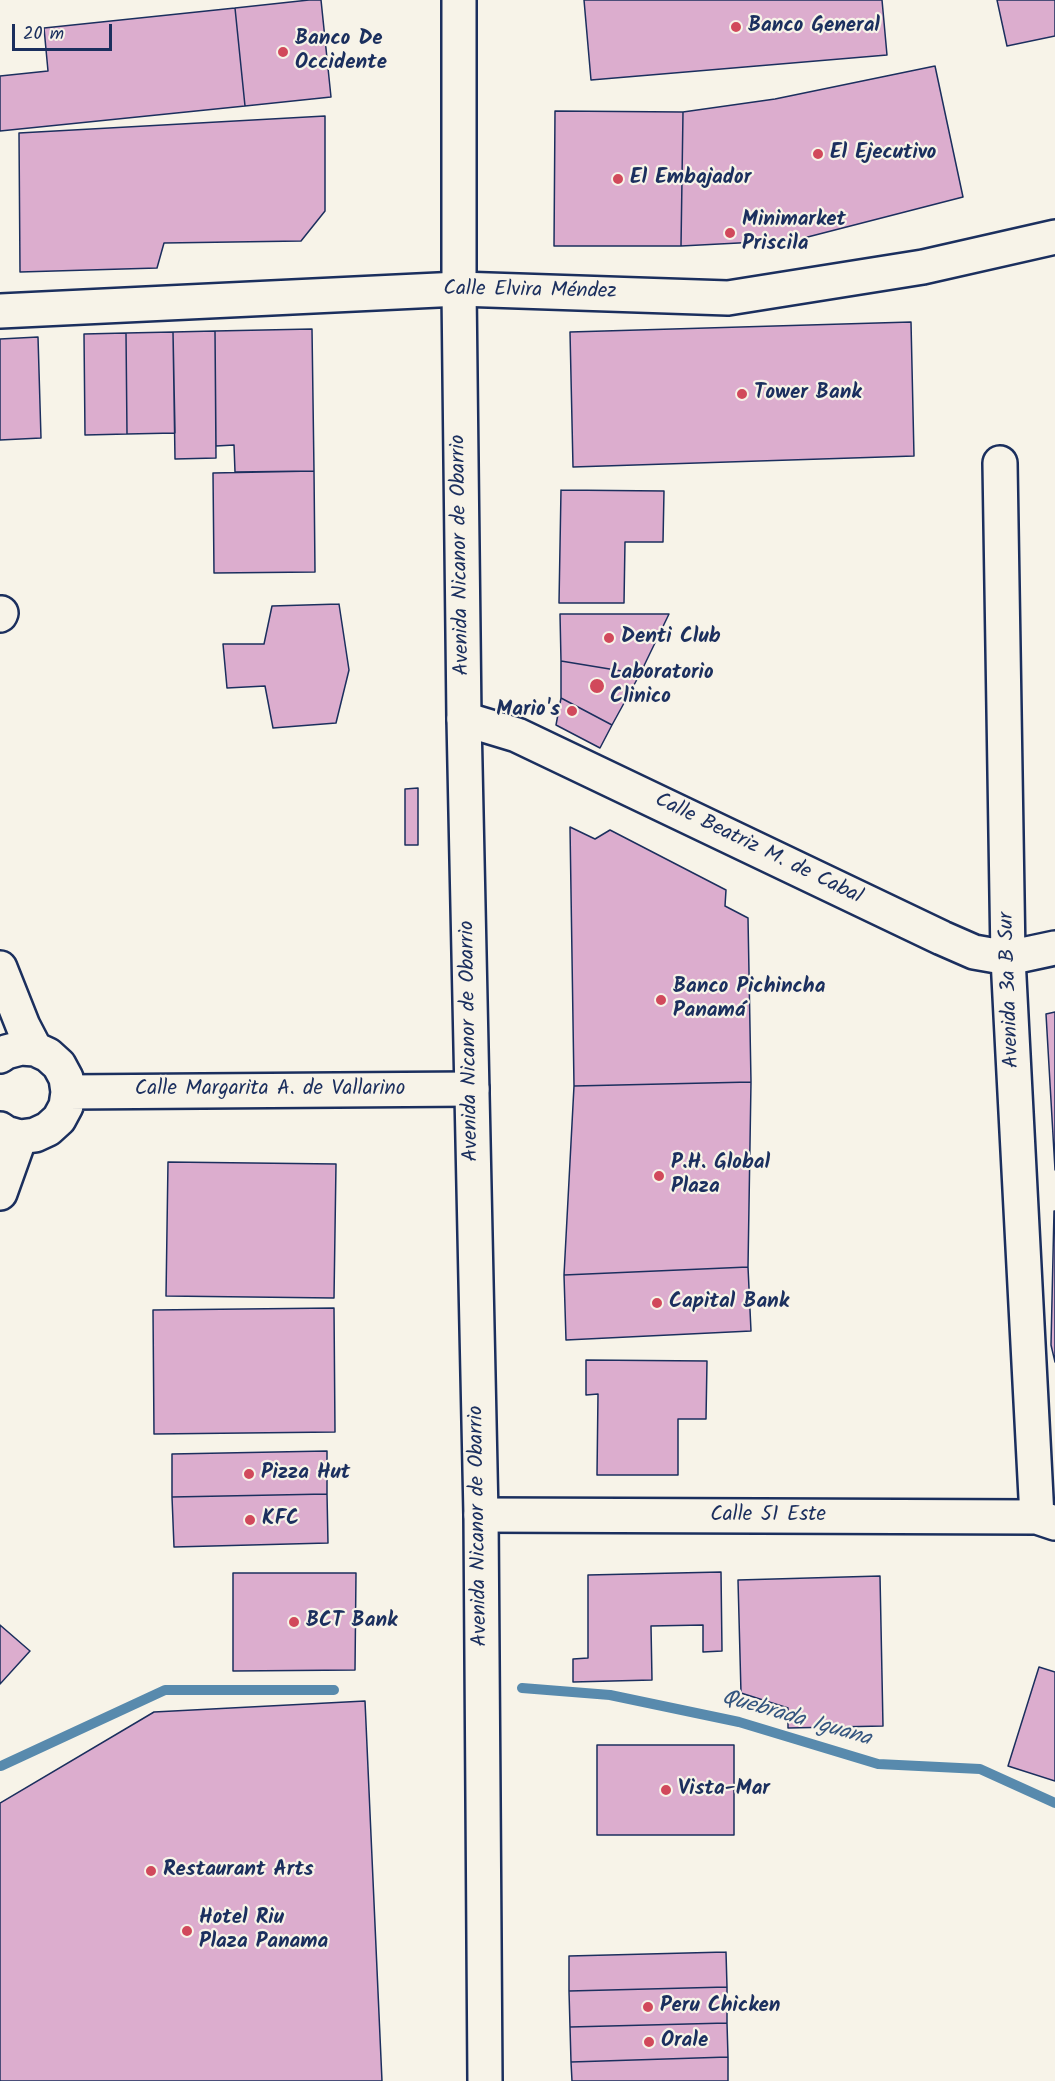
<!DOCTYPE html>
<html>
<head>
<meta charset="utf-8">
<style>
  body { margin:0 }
  #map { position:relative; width:1055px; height:2081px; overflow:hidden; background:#f7f3e8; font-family:Kalam,sans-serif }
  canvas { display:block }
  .scale { position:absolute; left:12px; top:24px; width:100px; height:27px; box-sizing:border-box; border:3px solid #1b2f5e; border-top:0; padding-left:8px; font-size:18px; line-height:21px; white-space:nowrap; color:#1b2f5e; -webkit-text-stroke:4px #f7f3e8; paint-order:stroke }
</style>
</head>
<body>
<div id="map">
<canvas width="1055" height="2081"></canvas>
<div class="scale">20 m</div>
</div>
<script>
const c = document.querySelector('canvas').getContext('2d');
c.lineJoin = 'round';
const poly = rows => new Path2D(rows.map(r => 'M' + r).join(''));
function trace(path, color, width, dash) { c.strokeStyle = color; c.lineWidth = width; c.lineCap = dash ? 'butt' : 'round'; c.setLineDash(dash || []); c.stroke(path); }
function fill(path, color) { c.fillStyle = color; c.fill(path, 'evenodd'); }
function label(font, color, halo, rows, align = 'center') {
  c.font = font + ' Kalam,sans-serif'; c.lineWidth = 4.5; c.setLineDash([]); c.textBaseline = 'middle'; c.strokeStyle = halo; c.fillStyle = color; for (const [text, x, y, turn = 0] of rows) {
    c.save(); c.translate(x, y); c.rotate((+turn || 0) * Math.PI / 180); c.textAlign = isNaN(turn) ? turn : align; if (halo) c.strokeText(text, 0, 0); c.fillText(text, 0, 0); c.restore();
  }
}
trace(poly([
  [522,1688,610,1695,739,1722,878,1764,980,1769,1055,1803],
  [1,1766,165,1690,334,1690]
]), '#588aad', 10);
const building = poly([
  [309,0,321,0,331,97,245,106,235,8,309,0],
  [584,0,882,0,887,55,591,80,584,0],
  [997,0,1055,0,1055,36,1007,46,997,0],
  [235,8,245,106,0,131,0,76,48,71,44,28,235,8],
  [935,66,963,197,796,240,681,246,683,112,775,99,935,66],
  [555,111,683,112,681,246,554,246,555,111],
  [325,116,325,211,301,241,164,243,157,268,20,272,19,133,325,116],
  [911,322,914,456,573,467,570,332,911,322],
  [312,329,314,471,235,472,234,445,216,446,215,331,312,329],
  [215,331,216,458,175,459,173,332,215,331],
  [173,332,175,433,127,434,126,333,173,332],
  [126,333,127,434,85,435,84,334,126,333],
  [38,337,41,438,0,440,0,339,38,337],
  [314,471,315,572,214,573,213,473,314,471],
  [561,490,664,491,663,542,625,542,624,603,559,603,561,490],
  [339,604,349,670,336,723,273,728,265,686,227,688,223,644,264,644,272,606,339,604],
  [560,614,669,614,640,674,561,661,560,614],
  [561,661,640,674,612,725,561,698,561,661],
  [561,698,612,725,600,748,556,725,561,698],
  [418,788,418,845,405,845,405,789,418,788],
  [570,827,595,839,610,830,726,890,725,906,748,918,751,1082,574,1086,570,827],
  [1055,1012,1055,1170,1046,1014,1055,1012],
  [751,1082,748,1267,564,1275,574,1086,751,1082],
  [168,1162,336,1164,334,1298,166,1296,168,1162],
  [1054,1211,1055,1211,1055,1362,1051,1345,1054,1211],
  [748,1267,751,1331,566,1340,564,1275,748,1267],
  [334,1308,335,1432,154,1434,153,1310,334,1308],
  [586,1360,707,1361,706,1419,678,1419,678,1475,597,1475,598,1394,586,1395,586,1360],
  [327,1451,327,1494,172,1497,172,1454,327,1451],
  [327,1494,328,1543,174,1547,172,1497,327,1494],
  [721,1572,722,1651,703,1652,703,1625,651,1626,652,1680,573,1682,573,1659,588,1658,588,1575,721,1572],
  [233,1573,356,1573,355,1670,233,1671,233,1573],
  [880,1576,883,1726,788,1728,788,1708,741,1693,738,1580,880,1576],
  [0,1625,30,1651,0,1684,0,1625],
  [1039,1667,1055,1672,1055,1781,1008,1766,1039,1667],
  [365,1701,382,2081,0,2081,0,1803,154,1712,365,1701],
  [597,1745,734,1745,734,1835,597,1835,597,1745],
  [726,1952,727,1987,569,1991,569,1956,726,1952],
  [727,1987,727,2023,570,2027,569,1991,727,1987],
  [727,2023,728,2057,571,2062,570,2027,727,2023],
  [728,2057,728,2081,572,2081,571,2062,728,2057]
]);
fill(building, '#dcadce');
trace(building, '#1b2f5e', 1.5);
const street = poly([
  [0,311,459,289,728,298,923,267,1055,237],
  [1000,463,1008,958,1037,1517],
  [0,615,1,613],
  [464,719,517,735,942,938,974,952,1008,958,1055,948],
  [0,968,23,1026,35,1049],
  [0,1056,6,1052,21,1048,35,1049,48,1055,59,1065,66,1078,68,1092,66,1106,59,1119,48,1129,35,1135,20,1137,6,1133,0,1129],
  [68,1092,472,1089],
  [0,1193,20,1137],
  [481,1515,1037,1517,1055,1523]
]);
const secondary = poly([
  [459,0,459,289,464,719,481,1515,485,2081]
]);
trace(street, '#1b2f5e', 38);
trace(secondary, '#1b2f5e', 38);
trace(street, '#f7f3e8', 33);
trace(secondary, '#f7f3e8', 33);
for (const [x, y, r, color] of [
  [736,27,6,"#d1495b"],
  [283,52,6,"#d1495b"],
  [818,154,6,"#d1495b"],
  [618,179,6,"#d1495b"],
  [730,233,6,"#d1495b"],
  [742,394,6,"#d1495b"],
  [609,638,6,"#d1495b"],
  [597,686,8,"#d1495b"],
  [572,711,6,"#d1495b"],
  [661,1000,6,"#d1495b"],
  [659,1176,6,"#d1495b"],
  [657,1303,6,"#d1495b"],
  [249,1474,6,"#d1495b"],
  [250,1520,6,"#d1495b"],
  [294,1622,6,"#d1495b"],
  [666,1790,6,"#d1495b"],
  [151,1871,6,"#d1495b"],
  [187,1931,6,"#d1495b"],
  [648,2007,6,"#d1495b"],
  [649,2042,6,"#d1495b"]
]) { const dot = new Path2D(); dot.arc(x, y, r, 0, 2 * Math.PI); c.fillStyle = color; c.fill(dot); trace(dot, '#f7f3e8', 2); }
label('bold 21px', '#1b2f5e', '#f7f3e8', [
  ["Banco General",748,27],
  ["Banco De",295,40],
  ["Occidente",295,64],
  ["El Ejecutivo",830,154],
  ["El Embajador",630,179],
  ["Minimarket",742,221],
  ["Priscila",742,245],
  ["Tower Bank",754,394],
  ["Denti Club",621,638],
  ["Laboratorio",610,674],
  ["Clinico",610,698],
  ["Mario's",560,711,"right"],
  ["Banco Pichincha",673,988],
  ["Panamá",673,1012],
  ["P.H. Global",671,1164],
  ["Plaza",671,1188],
  ["Capital Bank",669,1303],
  ["Pizza Hut",261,1474],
  ["KFC",262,1520],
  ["BCT Bank",306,1622],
  ["Vista-Mar",678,1790],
  ["Restaurant Arts",163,1871],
  ["Hotel Riu",199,1919],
  ["Plaza Panama",199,1943],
  ["Peru Chicken",660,2007],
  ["Orale",661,2042]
], 'left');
label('21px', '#1b2f5e', '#f7f3e8', [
  ["Calle Elvira Méndez",530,292,1],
  ["Avenida Nicanor de Obarrio",462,555,-91],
  ["Calle Beatriz M. de Cabal",758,850,26],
  ["Avenida 3a B Sur",1011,990,-92],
  ["Avenida Nicanor de Obarrio",471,1041,-91],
  ["Calle Margarita A. de Vallarino",270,1090],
  ["Calle 51 Este",768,1516],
  ["Avenida Nicanor de Obarrio",480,1526,-91]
]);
label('italic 22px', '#34557f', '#f7f3e8', [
  ["Quebrada Iguana",796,1720,16]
]);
</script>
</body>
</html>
